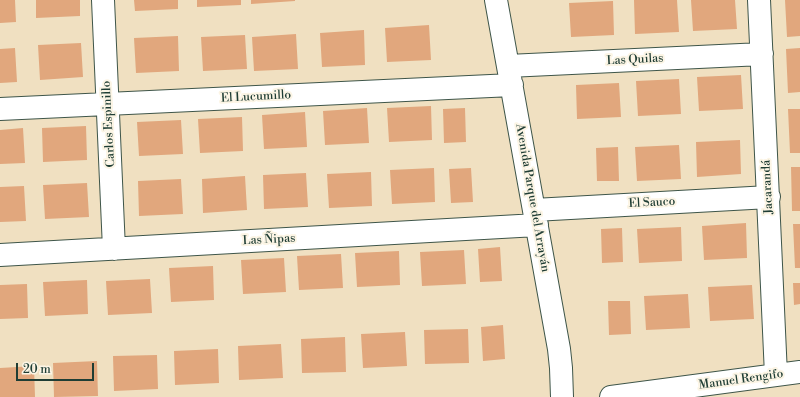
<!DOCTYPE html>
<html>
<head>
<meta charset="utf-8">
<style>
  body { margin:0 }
  #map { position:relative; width:800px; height:397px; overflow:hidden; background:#f0e0c1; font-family:"Libre Bodoni",serif }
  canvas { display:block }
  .scale { position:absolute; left:16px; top:363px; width:78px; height:18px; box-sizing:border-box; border:2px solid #1f3d34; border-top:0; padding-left:5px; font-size:12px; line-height:14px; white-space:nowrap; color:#1f3d34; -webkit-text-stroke:3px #fcf5e5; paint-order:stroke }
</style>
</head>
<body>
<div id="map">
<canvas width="800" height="397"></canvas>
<div class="scale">20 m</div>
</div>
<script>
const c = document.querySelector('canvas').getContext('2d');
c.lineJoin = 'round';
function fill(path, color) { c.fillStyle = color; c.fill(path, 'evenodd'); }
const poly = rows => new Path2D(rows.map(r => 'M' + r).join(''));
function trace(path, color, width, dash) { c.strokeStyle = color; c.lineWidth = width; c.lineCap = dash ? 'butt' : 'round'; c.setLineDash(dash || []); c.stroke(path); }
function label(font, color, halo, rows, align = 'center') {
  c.font = font + ' "Libre Bodoni",serif'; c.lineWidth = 4; c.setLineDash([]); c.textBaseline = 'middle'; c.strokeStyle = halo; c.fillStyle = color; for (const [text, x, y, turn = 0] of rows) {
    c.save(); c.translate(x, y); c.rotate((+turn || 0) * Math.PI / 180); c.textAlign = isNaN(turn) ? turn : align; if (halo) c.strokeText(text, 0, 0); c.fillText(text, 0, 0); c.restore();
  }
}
fill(poly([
  [0,0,15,0,16,22,0,23],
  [36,0,80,0,80,16,36,18],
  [134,0,178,0,178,9,135,11],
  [197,0,241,0,241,5,197,7],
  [251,0,295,0,295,1,251,4],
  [634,0,677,0,679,32,635,34],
  [691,0,735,0,737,29,693,31],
  [785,0,800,0,800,36,787,37],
  [613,1,614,35,571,37,569,3],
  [429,25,431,60,387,62,385,28],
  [364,30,365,65,322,67,320,33],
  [296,34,298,69,254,71,252,37],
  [245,35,247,69,203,71,201,37],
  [178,36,179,71,136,73,134,38],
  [81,43,83,77,40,80,38,45],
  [15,48,17,82,0,83,0,49],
  [800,48,800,92,788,93,786,49],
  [741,75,743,109,699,111,697,77],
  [679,79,681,114,638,116,636,81],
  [619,83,621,117,577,119,576,85],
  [431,106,432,140,389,142,387,108],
  [367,108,369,143,325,145,323,111],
  [465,108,466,142,444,143,443,109],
  [788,109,800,109,800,153,790,153],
  [305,112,307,147,264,149,262,115],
  [242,117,243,151,200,153,198,119],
  [181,120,183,154,139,156,137,122],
  [86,126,87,160,43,162,42,128],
  [23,128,25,163,0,164,0,130],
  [740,140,741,174,697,177,696,142],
  [679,145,681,179,637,181,635,147],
  [618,147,619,181,597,181,596,148],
  [791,167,800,167,800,211,792,211],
  [434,168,435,202,392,204,390,170],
  [471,168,473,202,451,203,449,169],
  [371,172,372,206,329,208,327,174],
  [306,173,308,207,264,209,263,175],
  [245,176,247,210,203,213,202,179],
  [181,179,183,214,139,216,138,181],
  [87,183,89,217,45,219,43,185],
  [24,186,26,221,0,222,0,187],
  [746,223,747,258,704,260,702,226],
  [793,224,800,224,800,268,795,268],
  [681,227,682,261,639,263,637,229],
  [622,228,623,262,602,263,601,229],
  [500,247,502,281,480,282,478,249],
  [464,250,466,284,422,286,420,252],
  [399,251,400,285,357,287,355,253],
  [341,254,343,288,299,290,297,256],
  [284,258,286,292,243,294,241,260],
  [213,266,214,300,171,302,169,268],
  [150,279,152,313,108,315,106,281],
  [87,280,88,314,45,316,43,282],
  [793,283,800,283,800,304,794,305],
  [27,284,28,318,0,319,0,285],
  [752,285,754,319,710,321,708,287],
  [688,294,690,328,646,330,644,296],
  [608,301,630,301,631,334,609,335],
  [503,325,505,359,483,361,481,327],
  [468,329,469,363,425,364,424,330],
  [405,332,407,366,363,368,361,334],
  [345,337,346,372,302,373,301,339],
  [281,344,283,378,239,380,238,346],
  [218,349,219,383,175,385,174,351],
  [157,355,158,389,114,391,113,356],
  [97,361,98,396,54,397,53,363],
  [34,366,35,397,0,397,0,368]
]), '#e1a77d');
const minor = poly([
  [103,0,114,249],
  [496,0,559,349,561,368,562,397],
  [759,0,776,375],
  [508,66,762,54],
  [0,109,512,85],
  [534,210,769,197],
  [0,255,537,225],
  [611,397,800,372]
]);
trace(minor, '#3e5549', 24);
trace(minor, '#fff', 22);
label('12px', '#1f3d34', '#fcf5e5', [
  ["Las Quilas",635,60,-3],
  ["El Lucumillo",256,97,-3],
  ["Carlos Espinillo",109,124,-93],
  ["Jacarandá",768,187,-93],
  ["Avenida Parque del Arrayán",532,198,80],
  ["El Sauco",652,203,-3],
  ["Las Ñipas",269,240,-3],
  ["Manuel Rengifo",741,380,-8]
]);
</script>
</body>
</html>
